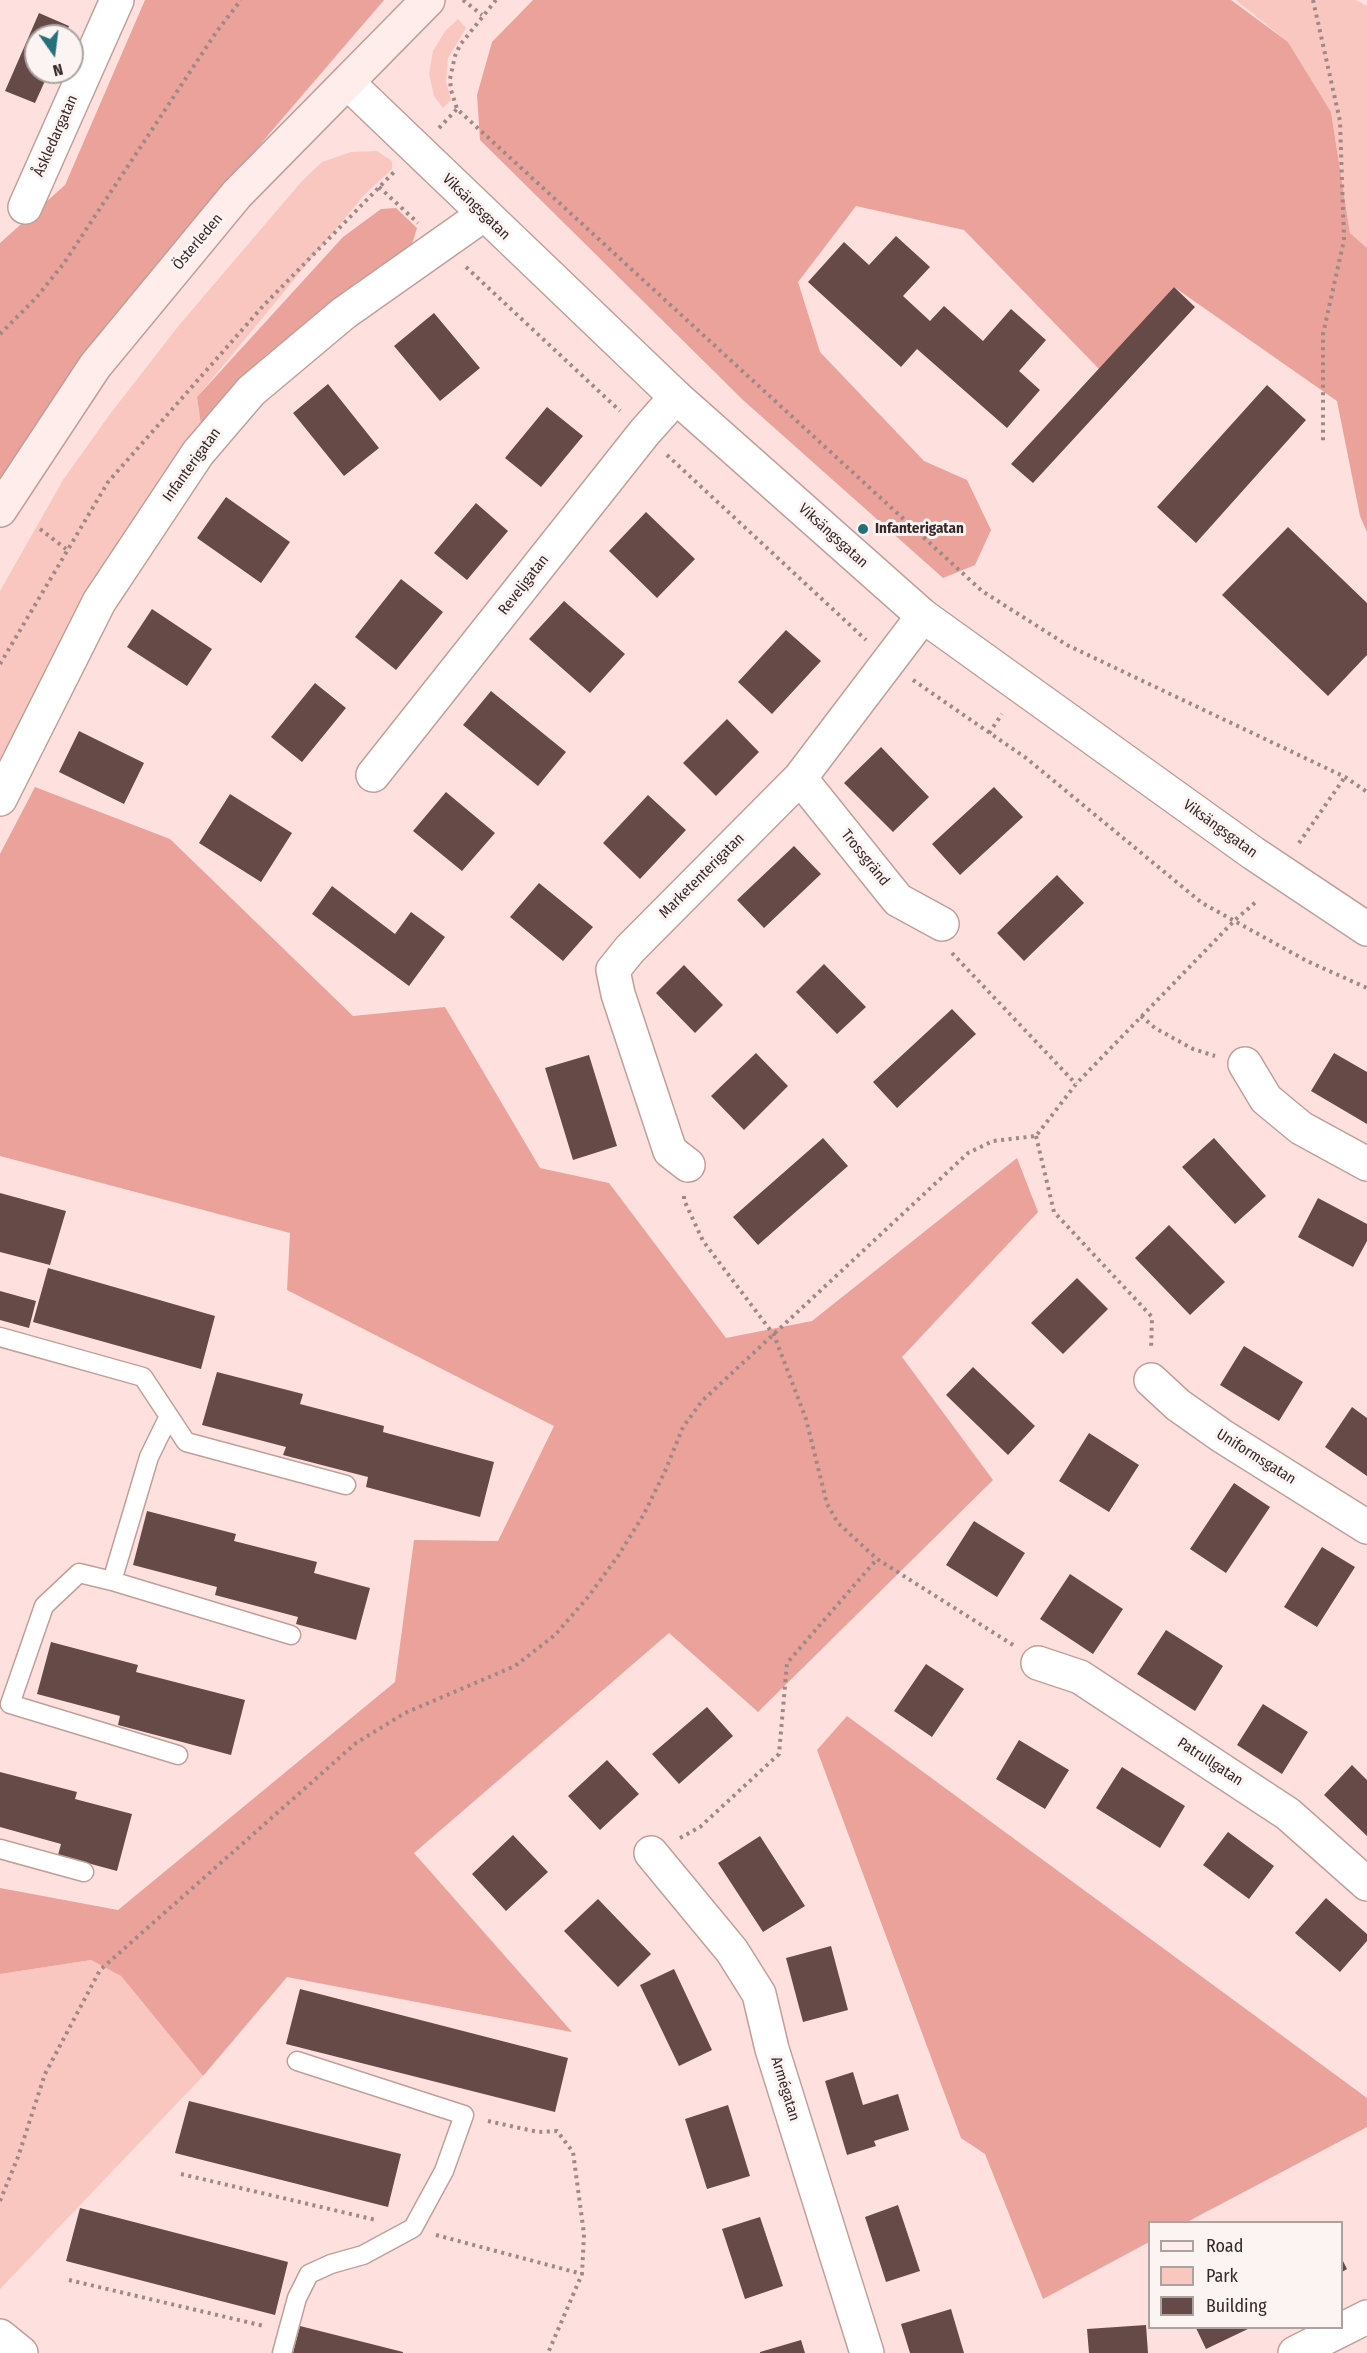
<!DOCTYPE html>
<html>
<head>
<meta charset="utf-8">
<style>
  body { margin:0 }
  #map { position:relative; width:1367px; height:2353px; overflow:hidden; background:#fee1de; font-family:"Fira Sans Condensed",sans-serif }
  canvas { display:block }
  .legend { position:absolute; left:1148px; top:2221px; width:195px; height:108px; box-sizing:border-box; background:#fbf4f3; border:2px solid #aca3a1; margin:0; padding:8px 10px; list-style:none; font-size:18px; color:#362927 }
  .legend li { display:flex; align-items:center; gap:12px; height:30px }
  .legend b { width:30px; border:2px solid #aca3a1 }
  .north { position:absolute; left:24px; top:24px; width:60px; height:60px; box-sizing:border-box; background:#fbf4f3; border:2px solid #aca3a1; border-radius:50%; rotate:166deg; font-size:16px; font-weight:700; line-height:24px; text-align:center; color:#362927 }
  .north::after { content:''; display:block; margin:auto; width:21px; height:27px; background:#267078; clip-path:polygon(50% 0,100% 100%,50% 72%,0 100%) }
</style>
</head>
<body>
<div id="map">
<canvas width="1367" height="2353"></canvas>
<ul class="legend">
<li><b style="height:8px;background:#ffedec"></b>Road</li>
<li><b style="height:16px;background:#fac6c0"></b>Park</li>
<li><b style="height:16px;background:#664a47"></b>Building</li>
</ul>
<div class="north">N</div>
</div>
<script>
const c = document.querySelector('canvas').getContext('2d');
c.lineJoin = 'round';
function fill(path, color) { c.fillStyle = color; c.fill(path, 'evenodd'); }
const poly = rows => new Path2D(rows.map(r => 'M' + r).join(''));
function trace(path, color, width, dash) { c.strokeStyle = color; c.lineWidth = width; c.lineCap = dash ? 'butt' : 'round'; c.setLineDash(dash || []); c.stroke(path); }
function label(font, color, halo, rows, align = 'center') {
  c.font = font + ' "Fira Sans Condensed",sans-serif'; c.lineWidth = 6; c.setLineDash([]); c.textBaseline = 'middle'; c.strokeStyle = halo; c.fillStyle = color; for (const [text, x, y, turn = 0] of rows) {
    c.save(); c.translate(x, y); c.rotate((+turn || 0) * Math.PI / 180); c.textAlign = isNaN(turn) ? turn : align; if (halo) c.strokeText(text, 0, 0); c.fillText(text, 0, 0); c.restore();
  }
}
fill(poly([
  [1236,0,1356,0,1367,6,1367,248,1350,233,1331,112,1288,42],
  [458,19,466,28,448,58,446,81,451,100,443,108,434,96,429,74,433,51,446,30],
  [377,151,392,161,392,169,364,195,197,397,201,425,0,776,0,591,63,480,110,414,180,324,302,181,322,162,351,152],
  [91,1960,121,1976,203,2076,0,2289,0,1974]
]), '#fac6c0');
fill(poly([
  [145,0,384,0,269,134,124,313,0,482,0,243,65,185],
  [533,0,1231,0,1288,42,1331,112,1350,233,1367,248,1367,532,1360,516,1337,401,1174,287,1099,369,964,230,856,206,798,282,820,352,924,461,967,480,991,530,975,565,943,578,743,400,480,140,477,95,492,42],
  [396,208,417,228,407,259,201,425,197,397,343,237,381,209],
  [35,787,170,839,353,1016,445,1007,540,1168,609,1183,726,1338,812,1321,1017,1158,1038,1212,902,1357,993,1480,758,1712,669,1633,414,1853,572,2032,287,1977,203,2076,121,1976,91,1960,0,1974,0,1888,118,1910,395,1682,414,1540,498,1541,554,1426,287,1290,290,1233,0,1156,0,854],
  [847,1716,1367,2098,1367,2127,1187,2222,1150,2222,1149,2242,1043,2299,985,2154,961,2138,817,1750]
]), '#eaa29b');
fill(poly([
  [39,13,69,26,65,36,36,36,36,72,49,72,35,103,5,91],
  [896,236,930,267,903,296,930,321,944,306,983,341,1011,309,1046,340,1019,371,1040,390,1007,428,917,349,901,367,808,282,844,242,869,265],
  [1174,287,1195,307,1033,483,1011,464],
  [434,313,480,368,440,401,394,346],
  [328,384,379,448,344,476,293,413],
  [1267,385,1306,420,1196,543,1157,507],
  [547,407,583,436,541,487,505,458],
  [226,497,290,542,261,583,197,538],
  [476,503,508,531,467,580,434,553],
  [646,512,695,559,657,598,609,551],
  [1288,527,1367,603,1367,655,1328,696,1222,595],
  [401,579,443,612,396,670,355,637],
  [564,601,625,654,590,693,529,639],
  [152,609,212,649,187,686,127,647],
  [786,630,821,661,772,714,738,682],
  [315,683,346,708,302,762,271,737],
  [491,691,566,752,538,786,463,725],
  [727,719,759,752,716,796,683,763],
  [79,731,144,763,124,804,59,772],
  [881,747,929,797,893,832,844,783],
  [994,787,1023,817,960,875,932,844],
  [446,792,495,833,462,871,413,831],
  [230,794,292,833,261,882,199,843],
  [648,795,686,830,640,879,603,843],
  [794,846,821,874,764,928,737,900],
  [1057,875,1084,903,1024,961,997,933],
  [539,883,593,927,563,961,510,917],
  [332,886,395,934,411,912,445,937,409,986,312,914],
  [824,964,866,1007,837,1034,796,992],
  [684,965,723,1005,695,1033,656,993],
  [952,1009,976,1034,897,1108,873,1082],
  [756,1053,788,1086,744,1130,711,1096],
  [1334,1053,1367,1072,1367,1124,1311,1091],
  [589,1055,617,1146,573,1160,545,1068],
  [823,1138,848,1166,758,1245,733,1217],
  [1214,1138,1266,1196,1235,1224,1182,1167],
  [0,1193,66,1211,50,1265,0,1252],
  [1318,1198,1367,1224,1367,1241,1353,1267,1298,1237],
  [1169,1225,1225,1282,1190,1315,1135,1258],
  [48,1268,215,1316,201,1369,33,1322],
  [1077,1278,1108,1309,1063,1354,1031,1323],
  [0,1291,36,1301,29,1328,0,1320],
  [1244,1346,1303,1382,1279,1421,1220,1385],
  [973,1367,1035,1426,1008,1455,946,1395],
  [217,1372,303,1394,300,1404,384,1426,383,1432,494,1462,480,1517,366,1487,368,1477,283,1455,286,1447,202,1425],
  [1352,1407,1367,1418,1367,1476,1325,1447],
  [1089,1433,1139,1465,1109,1512,1059,1481],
  [1234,1483,1270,1507,1226,1573,1190,1549],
  [147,1511,236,1534,234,1541,317,1562,314,1573,370,1588,356,1640,296,1624,298,1617,215,1595,217,1587,133,1565],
  [974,1521,1025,1553,997,1597,946,1565],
  [1322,1547,1355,1567,1317,1627,1284,1607],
  [1070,1574,1123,1609,1093,1654,1040,1619],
  [1166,1630,1223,1666,1195,1711,1137,1674],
  [51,1642,138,1665,136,1672,245,1700,231,1755,118,1725,120,1716,37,1694],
  [926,1664,964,1689,932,1737,894,1711],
  [1263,1704,1308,1732,1282,1774,1237,1745],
  [707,1707,733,1736,679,1784,652,1754],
  [1019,1740,1069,1770,1045,1809,996,1779],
  [607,1760,639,1794,600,1830,568,1796],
  [1352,1765,1367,1780,1367,1836,1324,1795],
  [1122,1767,1185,1806,1160,1848,1096,1808],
  [0,1772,77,1792,75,1799,132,1814,117,1871,58,1855,61,1844,0,1827],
  [1228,1832,1274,1866,1249,1899,1203,1865],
  [513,1835,548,1872,506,1911,472,1874],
  [760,1836,805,1906,763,1932,718,1863],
  [1326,1898,1367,1934,1367,1941,1340,1972,1295,1933],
  [598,1899,651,1954,618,1987,564,1931],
  [831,1946,848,2010,803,2022,786,1958],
  [674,1969,712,2050,679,2066,640,1985],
  [300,1989,568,2058,555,2112,286,2044],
  [853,2072,863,2105,898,2094,909,2130,874,2141,876,2146,847,2155,825,2081],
  [189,2101,401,2154,388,2207,175,2153],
  [728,2105,750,2176,707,2189,685,2119],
  [898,2205,920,2271,886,2282,865,2217],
  [80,2208,288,2262,275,2315,66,2261],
  [760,2217,783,2286,745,2299,722,2229],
  [1342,2259,1347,2269,1342,2272],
  [951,2309,964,2353,910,2353,901,2324],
  [1146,2325,1148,2353,1089,2353,1087,2329],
  [300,2326,403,2352,403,2353,293,2353],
  [1196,2328,1250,2328,1206,2349],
  [801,2340,805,2353,760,2353,760,2352]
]), '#664a47');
const service = poly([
  [0,1337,143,1377,186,1442,346,1485],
  [169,1416,149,1457,112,1581,291,1635],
  [112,1581,79,1573,44,1606,10,1704,178,1755],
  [0,1849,84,1872],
  [282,2353,297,2298,309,2274,331,2264,363,2255,413,2228,444,2171,464,2115,297,2061]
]);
const minor = poly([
  [25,207,117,0],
  [373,775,644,433,676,397],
  [800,778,898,900,942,924],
  [0,799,99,602,198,453,251,391,344,313,483,215],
  [1245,1064,1266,1099,1301,1128,1367,1164],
  [688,1165,670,1151,618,994,613,970,630,949,800,778,923,616],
  [1151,1380,1178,1405,1222,1436,1367,1527],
  [1038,1663,1080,1677,1288,1814,1367,1884],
  [651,1853,732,1951,759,1994,772,2049,867,2353],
  [0,2336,21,2353],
  [1295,2353,1367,2317]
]);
const tertiary = poly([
  [348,83,676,397,923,616,1253,853,1367,929]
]);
const secondary = poly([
  [0,510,95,366,237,194,428,0]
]);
trace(service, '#c09f9b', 21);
trace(minor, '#c09f9b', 36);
trace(tertiary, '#c09f9b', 36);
trace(secondary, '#c09f9b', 36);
trace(poly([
  [463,0,482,15],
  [496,0,460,45,455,56,450,79,451,90,457,109,982,591,1067,645,1345,777,1367,792],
  [1313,0,1340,121,1344,240,1323,334,1323,444],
  [439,128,457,109],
  [379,187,418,223],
  [466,267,620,411],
  [0,334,36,298,64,263,217,31,241,0],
  [667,455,866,640],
  [40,529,66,549],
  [0,664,108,482,264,305,395,171],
  [913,680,1026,758,1202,903,1307,961,1367,988],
  [989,733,1002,714],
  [1299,843,1345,777],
  [952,953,1076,1084],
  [1141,1016,1155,1028,1193,1049,1215,1056],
  [1036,1136,1054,1212,1152,1317,1151,1350],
  [684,1196,684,1200,703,1241,774,1335,806,1419,827,1504,838,1523,877,1559,1013,1645],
  [680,1838,700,1827,779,1754,787,1663,877,1559],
  [488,2121,538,2132,557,2131,573,2152,584,2234,582,2274,548,2353],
  [181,2174,376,2220],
  [0,2201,18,2157,45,2074,100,1970,356,1743,405,1713,515,1666,555,1635,588,1597,618,1556,644,1514,666,1469,683,1427,702,1401,968,1153,993,1141,1036,1136,1076,1084,1235,920,1257,901],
  [436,2235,582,2274],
  [69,2280,264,2326]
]), '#9e8986', 4, [3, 4.5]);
trace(service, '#fff', 18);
trace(minor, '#fff', 33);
trace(tertiary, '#fff', 33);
trace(secondary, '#ffedec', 33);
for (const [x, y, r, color] of [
  [863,529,6,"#267078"]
]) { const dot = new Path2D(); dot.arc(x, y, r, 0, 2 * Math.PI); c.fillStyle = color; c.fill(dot); trace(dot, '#fbf4f3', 2); }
label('15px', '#362927', '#fbf4f3', [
  ["Åskledargatan",56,136,-66],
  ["Viksängsgatan",476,207,44],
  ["Österleden",198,242,-50],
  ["Infanterigatan",192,465,-54],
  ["Viksängsgatan",833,536,42],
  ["Reveljgatan",524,585,-52],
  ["Viksängsgatan",1220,829,36],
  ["Trossgränd",865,858,51],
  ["Marketenterigatan",702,876,-45],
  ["Uniformsgatan",1256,1457,32],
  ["Patrullgatan",1210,1762,33],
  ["Armégatan",785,2089,73]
]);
label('bold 15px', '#362927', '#fbf4f3', [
  ["Infanterigatan",875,529]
], 'left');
</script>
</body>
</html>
